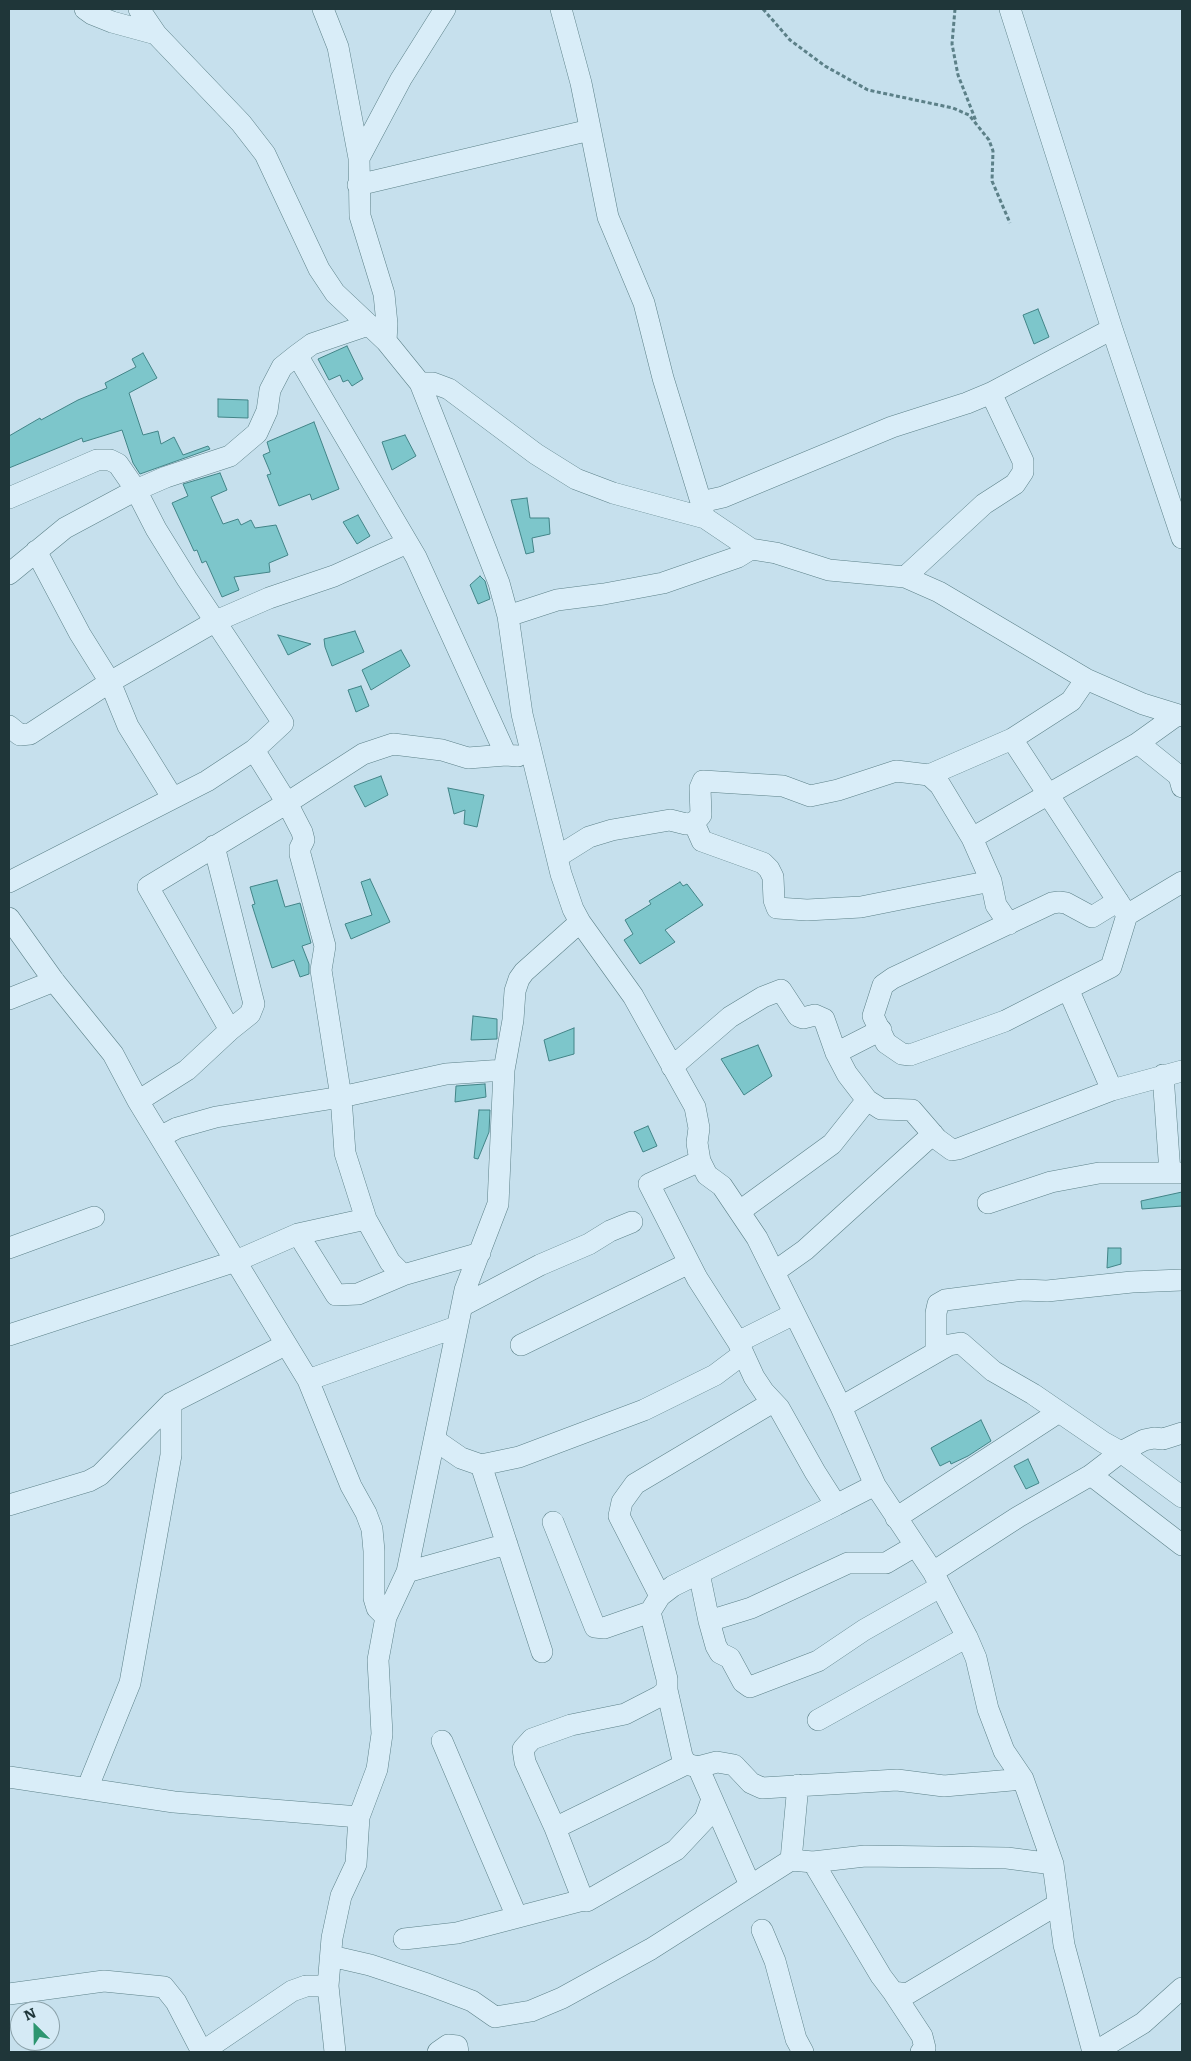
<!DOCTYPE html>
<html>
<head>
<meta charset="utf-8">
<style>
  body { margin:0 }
  #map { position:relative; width:1191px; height:2061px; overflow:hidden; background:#c6e0ed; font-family:Literata,serif }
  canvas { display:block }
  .frame { position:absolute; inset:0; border:10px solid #1f3639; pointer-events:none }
  .north { position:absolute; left:10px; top:2001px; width:50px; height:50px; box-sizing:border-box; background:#d5eaf5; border:1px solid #8ca2aa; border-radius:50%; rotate:337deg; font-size:14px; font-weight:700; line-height:20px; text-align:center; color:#1f3639 }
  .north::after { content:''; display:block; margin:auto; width:18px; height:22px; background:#2d9670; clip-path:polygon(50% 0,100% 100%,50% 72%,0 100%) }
</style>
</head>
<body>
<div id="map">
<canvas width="1191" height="2061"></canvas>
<div class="frame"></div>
<div class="north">N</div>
</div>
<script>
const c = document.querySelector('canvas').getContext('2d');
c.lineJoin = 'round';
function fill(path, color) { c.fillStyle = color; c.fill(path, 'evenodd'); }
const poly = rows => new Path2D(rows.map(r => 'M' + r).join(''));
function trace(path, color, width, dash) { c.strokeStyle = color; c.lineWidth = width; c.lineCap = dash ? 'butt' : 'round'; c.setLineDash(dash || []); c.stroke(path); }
const building = poly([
  [1038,309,1049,337,1034,344,1023,315,1038,309],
  [347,346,363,379,352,386,348,380,343,382,340,375,329,380,318,359,347,346],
  [143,353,157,378,129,393,143,435,158,431,161,444,174,437,183,455,208,446,210,449,140,474,133,463,122,430,83,442,82,438,9,468,9,436,40,418,41,420,78,400,107,388,105,383,136,367,132,359,143,353],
  [218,399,248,400,248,418,218,417,218,399],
  [314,422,339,489,312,500,310,494,279,506,267,475,271,474,263,455,270,452,267,442,314,422],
  [405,435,416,456,392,470,382,442,405,435],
  [220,473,227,490,211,497,223,524,238,519,241,525,251,520,255,528,276,525,288,555,269,563,270,572,234,577,239,590,222,597,206,561,202,563,197,550,194,551,172,503,188,496,183,484,220,473],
  [527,498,530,518,549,518,550,534,532,538,534,552,526,554,511,500,527,498],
  [358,515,370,536,357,544,343,522,358,515],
  [480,576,485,581,490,599,478,604,470,585,480,576],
  [355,631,364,652,332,666,325,647,324,639,355,631],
  [278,635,311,644,288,655,278,635],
  [401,650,410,666,371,690,362,670,401,650],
  [361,686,369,706,356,712,348,690,361,686],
  [381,776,388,795,365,807,354,786,381,776],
  [448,788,484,795,477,827,464,824,465,810,454,814,448,788],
  [370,879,390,922,351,939,345,924,372,915,361,882,370,879],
  [277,880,285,907,300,903,311,943,302,946,309,964,309,974,300,977,294,960,272,968,252,905,255,904,250,887,277,880],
  [680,882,683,886,687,884,703,905,665,930,675,942,640,964,624,940,633,934,625,920,651,904,649,901,680,882],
  [473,1016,497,1019,497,1039,471,1040,473,1016],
  [574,1028,574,1054,549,1061,544,1040,574,1028],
  [758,1045,772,1076,744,1095,721,1059,758,1045],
  [485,1084,486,1097,455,1102,456,1086,485,1084],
  [479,1110,490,1110,489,1132,478,1159,474,1158,479,1110],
  [648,1126,657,1146,643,1152,634,1132,648,1126],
  [1182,1192,1182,1206,1142,1209,1141,1201,1182,1192],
  [1108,1248,1121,1248,1121,1264,1107,1268,1108,1248],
  [981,1420,991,1441,968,1456,951,1464,950,1461,940,1466,931,1448,981,1420],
  [1028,1459,1039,1483,1026,1489,1014,1466,1028,1459]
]);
fill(building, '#7dc6cb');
trace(building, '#428487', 1);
const minor = poly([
  [85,9,92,14,112,22,156,34,241,123,265,154,319,269,335,293,386,341,420,383,499,583,508,616,522,714,561,874,573,909,580,922,633,996,695,1107,699,1128,697,1143,700,1161,707,1175,722,1186,757,1238,841,1407,875,1485,933,1572,967,1637,976,1658,988,1709,1004,1751,1023,1779,1048,1850,1053,1864,1064,1945,1093,2052],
  [139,9,156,34],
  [323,9,338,47,359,158],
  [561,9,581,83,608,217,644,303,663,378,701,502],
  [1010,9,1112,329,1182,538],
  [358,185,590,130],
  [368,325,312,344,297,355,416,557,506,755,518,756],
  [386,341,387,324,384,294,360,216,359,158,401,79,445,9],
  [420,383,433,383,449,389,536,454,576,479,613,493,705,518,751,549,776,553,829,570,905,577,939,592,1086,679,1143,704,1182,716],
  [9,498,97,460,110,460,118,464,136,490,166,477,230,456,257,433,267,411,270,390,282,367,297,355],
  [704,516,701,502,723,497,892,427,967,403,991,393,1112,329],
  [36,551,80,634,110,682,128,726,172,797],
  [9,574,65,528,136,490,156,529,187,579,283,723,254,750,207,781,9,882],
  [905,577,984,504,1015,484,1023,472,1023,461,991,393],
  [508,616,557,600,604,594,663,583,738,557,751,549],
  [9,726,20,735,30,734,110,682,216,621,269,598,334,576,407,543],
  [1012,739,1125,912],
  [1138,743,1179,776,1182,787],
  [254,750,287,803,302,832,304,840,300,848,300,854,325,946,321,970,341,1097,345,1153,366,1219,390,1262,403,1275,480,1253],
  [929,775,940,785,972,838,991,881,996,905,1009,924],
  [694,823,702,841,763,863,769,869,773,877,774,900,777,908,807,910,861,907,991,881],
  [972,838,1138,743,1177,715],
  [214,846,254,1004,250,1014,230,1030],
  [557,857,589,837,612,830,670,820,686,824,694,823,701,815,700,788,703,781,783,786,810,796,838,790,896,771,929,775,1012,739,1071,701,1086,679],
  [1118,901,1092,917,1066,903,1059,902,1052,903,893,978,883,985,873,1016,886,1043,902,1054,910,1055,1005,1021,1111,967,1127,915,1182,882],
  [9,918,54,981,113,1054,138,1101,308,1380,351,1486,366,1513,372,1529,374,1551,374,1598,377,1608,386,1617],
  [9,999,54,981],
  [836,1053,881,1030],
  [672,1067,730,1017,763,997,781,990,798,1016,803,1018,815,1015,824,1019,836,1053,847,1074,867,1100,881,1109,912,1110,937,1139,952,1150,958,1149,1112,1090,1068,989],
  [1163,1075,1170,1173],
  [1112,1090,1182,1071],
  [138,1101,187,1070,230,1030,148,887,287,803,363,754,393,744,442,750,468,758,506,755],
  [160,1137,177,1128,216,1117,341,1097,446,1074,504,1070],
  [700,1161,649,1184,697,1278,738,1342,754,1377,764,1392,779,1408,815,1472,836,1505,875,1485],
  [988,1203,1051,1182,1099,1173,1182,1173],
  [740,1211,832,1144,867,1100],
  [298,1234,336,1295,358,1294,403,1275],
  [9,1248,94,1217],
  [774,1272,805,1250,933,1134],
  [462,1306,540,1265,589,1244,610,1231,632,1222],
  [9,1335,236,1261,298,1234,366,1219],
  [738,1342,794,1314],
  [521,1345,689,1263],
  [936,1352,936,1313,938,1304,945,1300,1023,1290,1047,1291,1132,1282,1182,1280],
  [308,1380,456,1327],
  [841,1407,949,1345,961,1343,993,1371,1033,1394,1103,1442,1121,1452,1182,1497],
  [435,1440,461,1458,481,1465,519,1457,644,1410,715,1375,743,1354],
  [481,1465,542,1652],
  [1091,1475,1182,1545],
  [9,1505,89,1481,100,1475,171,1403,285,1345],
  [896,1518,1059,1412],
  [553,1522,595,1627,604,1628,650,1612],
  [407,1572,507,1544],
  [933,1572,1018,1517,1091,1475,1121,1452,1144,1440,1154,1438,1163,1439,1182,1433],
  [699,1573,709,1621,751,1608,848,1563,886,1563,915,1546],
  [660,1596,619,1516,622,1502,635,1484,773,1402],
  [709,1621,716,1646,720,1653,730,1658,743,1682,750,1687,818,1661,864,1630,940,1587],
  [667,1690,682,1756,686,1764,698,1767,717,1762,734,1765,751,1783,762,1788,897,1780,944,1786,1023,1779],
  [818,1720,967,1637],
  [442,1741,517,1917],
  [698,1767,750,1885],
  [9,1777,174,1802,359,1817],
  [87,1789,130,1683,171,1455,171,1403],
  [711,1802,705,1819,676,1850,587,1901,583,1900,555,1828,525,1762,523,1749,532,1739,571,1725,625,1714,660,1696,667,1690,667,1679,650,1612,660,1596,673,1586,836,1505],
  [555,1828,686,1764],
  [791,1860,798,1785],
  [813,1862,881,1976,893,1992,907,1994,1058,1904],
  [762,1930,775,1961,796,2039,803,2052],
  [404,1939,457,1933,583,1900],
  [331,1956,370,1965,427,1984,472,2001,495,2017,531,2011,562,1998,651,1949,791,1860,813,1862,865,1856,1007,1858,1053,1864],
  [893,1992,922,2036,925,2048,921,2052],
  [9,1994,104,1981,164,1987,176,2002,202,2052],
  [202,2052,292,1991,306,1986,328,1986],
  [335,2052,328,1986,332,1938,341,1896,356,1864,359,1817,377,1769,382,1734,378,1660,386,1617,407,1572,465,1290,498,1204,504,1070,513,1020,515,991,519,979,524,972,580,922],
  [438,2052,448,2045,457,2046,458,2052],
  [1095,2052,1143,2023,1182,1988]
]);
trace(minor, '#5c8088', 22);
trace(poly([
  [763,9,790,40,825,66,868,90,953,108,969,115,989,140,993,151,992,181,1010,223],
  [955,9,952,44,958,75,976,121]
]), '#5c8088', 3, [4, 2.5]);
trace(minor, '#d9edf8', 21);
</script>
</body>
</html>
